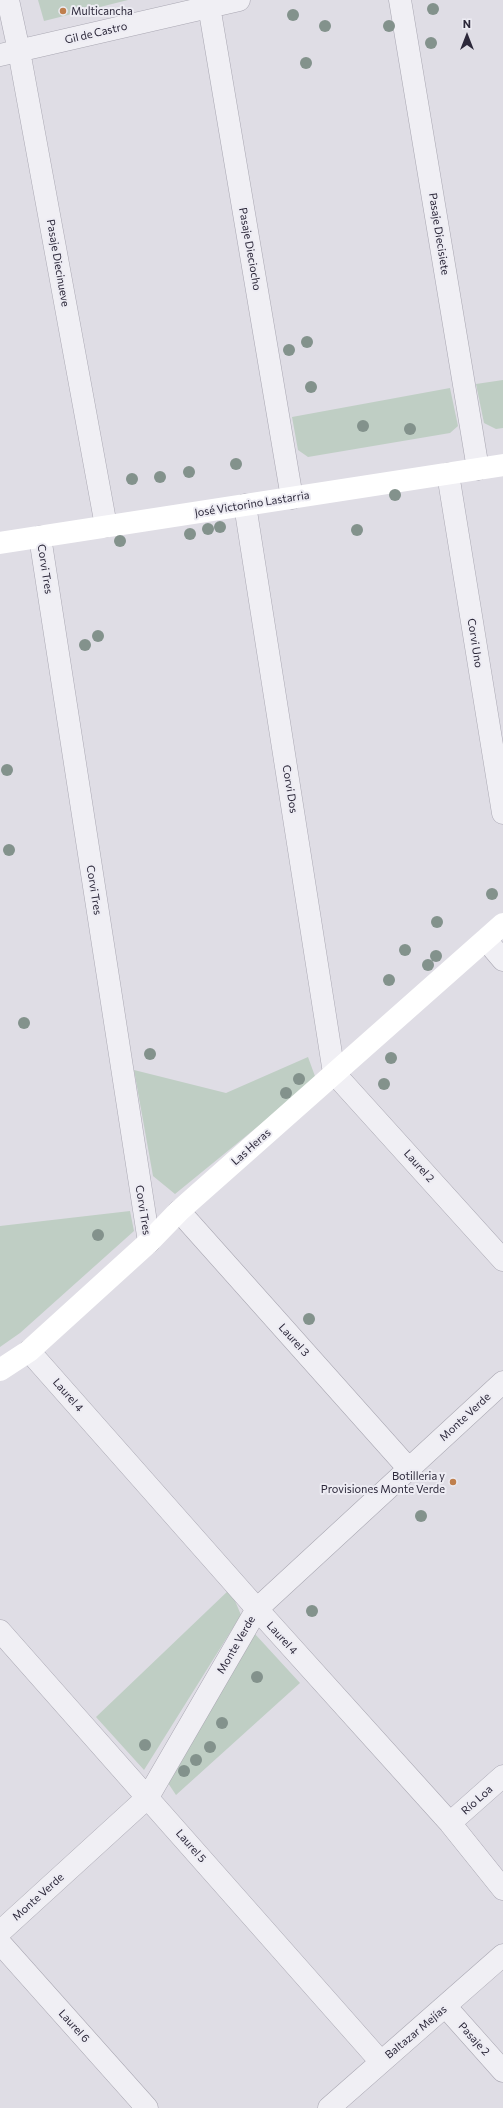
<!DOCTYPE html>
<html>
<head>
<meta charset="utf-8">
<style>
  body { margin:0 }
  #map { position:relative; width:503px; height:2108px; overflow:hidden; background:#dfdde5; font-family:Commissioner,sans-serif }
  canvas { display:block }
  .north { position:absolute; left:447px; top:16px; width:40px; height:40px; -webkit-text-stroke:3px #edecf3; paint-order:stroke; rotate:0deg; font-size:11px; font-weight:700; line-height:16px; text-align:center; color:#2c283a }
  .north::after { content:''; display:block; margin:auto; width:14px; height:18px; background:#2c283a; clip-path:polygon(50% 0,100% 100%,50% 72%,0 100%) }
</style>
</head>
<body>
<div id="map">
<canvas width="503" height="2108"></canvas>
<div class="north">N</div>
</div>
<script>
const c = document.querySelector('canvas').getContext('2d');
c.lineJoin = 'round';
function fill(path, color) { c.fillStyle = color; c.fill(path, 'evenodd'); }
const poly = rows => new Path2D(rows.map(r => 'M' + r).join(''));
function trace(path, color, width, dash) { c.strokeStyle = color; c.lineWidth = width; c.lineCap = dash ? 'butt' : 'round'; c.setLineDash(dash || []); c.stroke(path); }
function label(font, color, halo, rows, align = 'center') {
  c.font = font + ' Commissioner,sans-serif'; c.lineWidth = 4; c.setLineDash([]); c.textBaseline = 'middle'; c.strokeStyle = halo; c.fillStyle = color; for (const [text, x, y, turn = 0] of rows) {
    c.save(); c.translate(x, y); c.rotate((+turn || 0) * Math.PI / 180); c.textAlign = isNaN(turn) ? turn : align; if (halo) c.strokeText(text, 0, 0); c.fillText(text, 0, 0); c.restore();
  }
}
fill(poly([
  [38,0,128,0,44,21],
  [503,380,503,428,496,429,484,423,476,384],
  [450,388,458,426,450,433,308,457,298,450,292,417],
  [308,1057,316,1079,175,1194,153,1176,134,1070,226,1093],
  [130,1211,134,1231,20,1333,0,1347,0,1226],
  [230,1589,241,1615,144,1770,96,1717],
  [255,1634,300,1683,176,1795,168,1783]
]), '#bfcec4');
const street = poly([
  [8,0,19,51,106,526],
  [208,0,292,498],
  [400,0,478,469],
  [0,55,239,0],
  [448,474,503,813],
  [245,505,334,1073,503,1260],
  [40,537,149,1242],
  [486,940,503,960],
  [179,1211,409,1469],
  [29,1351,257,1609,450,1823,503,1889],
  [0,1631,381,2062],
  [450,1823,503,1776],
  [0,1932,148,1797,257,1609,503,1382],
  [0,1943,147,2108],
  [446,2007,503,2071],
  [329,2108,503,1955]
]);
trace(street, '#a9a7b2', 23);
trace(street, '#f0eff4', 22);
trace(poly([
  [0,543,503,465],
  [0,1370,29,1351,149,1242,179,1211,503,924]
]), '#fff', 22);
c.fillStyle = '#83928c';
for (const [x, y] of [
  [433,9],
  [293,15],
  [325,26],
  [389,26],
  [431,43],
  [306,63],
  [307,342],
  [289,350],
  [311,387],
  [363,426],
  [410,429],
  [236,464],
  [189,472],
  [160,477],
  [132,479],
  [395,495],
  [220,527],
  [208,529],
  [357,530],
  [190,534],
  [120,541],
  [98,636],
  [85,645],
  [7,770],
  [9,850],
  [492,894],
  [437,922],
  [405,950],
  [436,956],
  [428,965],
  [389,980],
  [24,1023],
  [150,1054],
  [391,1058],
  [299,1079],
  [384,1084],
  [286,1093],
  [98,1235],
  [309,1319],
  [421,1516],
  [312,1611],
  [257,1677],
  [222,1723],
  [145,1745],
  [210,1747],
  [196,1760],
  [184,1771]
]) { c.beginPath(); c.arc(x, y, 6, 0, 2 * Math.PI); c.fill(); }
for (const [x, y, r, color] of [
  [63,11,4,"#bf7f4d"],
  [453,1482,4,"#bf7f4d"]
]) { const dot = new Path2D(); dot.arc(x, y, r, 0, 2 * Math.PI); c.fillStyle = color; c.fill(dot); trace(dot, '#edecf3', 1.5); }
label('11px', '#2c283a', '#edecf3', [
  ["Multicancha",71,11],
  ["Botilleria y",445,1476,"right"],
  ["Provisiones Monte Verde",445,1489,"right"]
], 'left');
label('11px', '#2c283a', '#edecf3', [
  ["Gil de Castro",96,33,-13],
  ["Pasaje Diecisiete",439,234,81],
  ["Pasaje Dieciocho",250,249,80],
  ["Pasaje Diecinueve",58,263,80],
  ["José Victorino Lastarria",252,504,-9],
  ["Corvi Tres",45,569,81],
  ["Corvi Uno",475,643,81],
  ["Corvi Dos",290,789,81],
  ["Corvi Tres",94,890,81],
  ["Las Heras",251,1147,-42],
  ["Laurel 2",419,1166,48],
  ["Corvi Tres",143,1210,81],
  ["Laurel 3",294,1340,48],
  ["Laurel 4",68,1395,49],
  ["Monte Verde",465,1417,-43],
  ["Laurel 4",282,1638,48],
  ["Monte Verde",236,1645,-60],
  ["Río Loa",477,1800,-42],
  ["Laurel 5",191,1846,49],
  ["Monte Verde",38,1897,-42],
  ["Laurel 6",74,2026,48],
  ["Baltazar Mejías",416,2032,-40],
  ["Pasaje 2",474,2039,48]
]);
</script>
</body>
</html>
